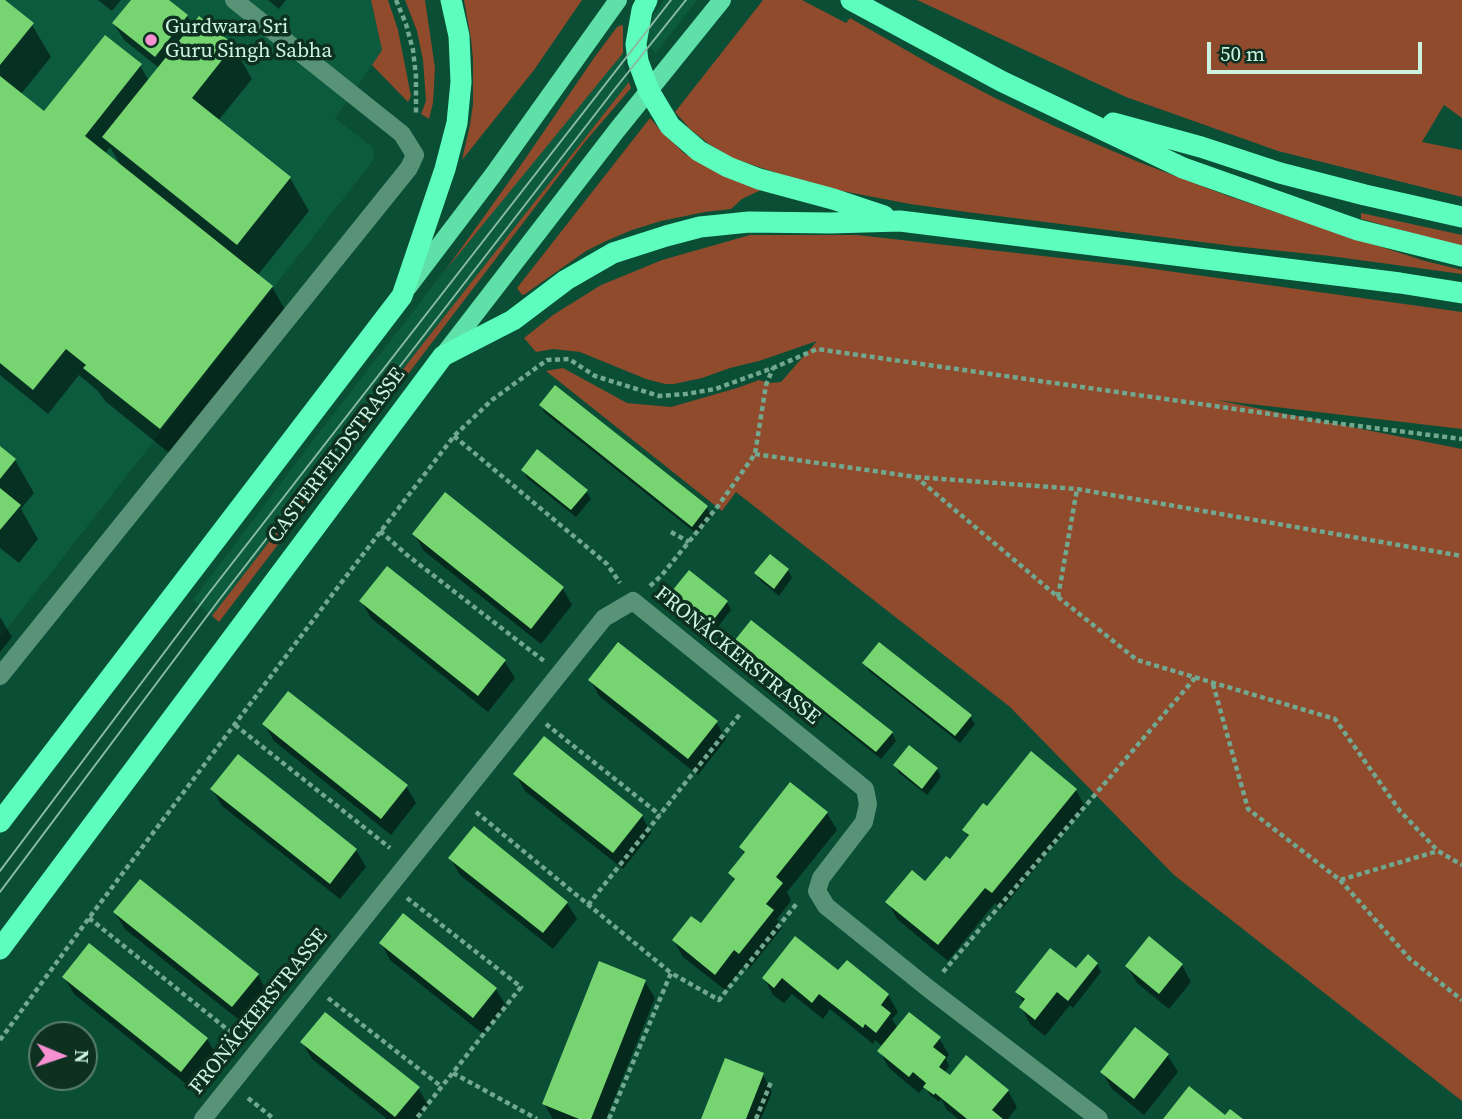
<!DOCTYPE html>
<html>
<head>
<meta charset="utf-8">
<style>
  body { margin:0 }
  #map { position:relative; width:1462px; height:1119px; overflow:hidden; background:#0a4e35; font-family:"Source Serif 4",serif }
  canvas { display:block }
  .north { position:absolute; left:28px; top:1021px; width:70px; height:70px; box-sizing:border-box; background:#0d3021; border:2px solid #5a7e6d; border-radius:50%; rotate:92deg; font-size:19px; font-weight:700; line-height:28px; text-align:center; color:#cdf4e0 }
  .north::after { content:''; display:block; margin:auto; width:24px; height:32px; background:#f690d0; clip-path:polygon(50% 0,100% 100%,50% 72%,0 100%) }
  .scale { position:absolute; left:1207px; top:42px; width:215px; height:32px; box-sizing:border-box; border:4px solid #cdf4e0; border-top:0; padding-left:9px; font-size:21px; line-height:24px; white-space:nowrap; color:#cdf4e0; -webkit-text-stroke:5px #0d3021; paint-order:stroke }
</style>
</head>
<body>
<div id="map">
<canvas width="1462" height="1119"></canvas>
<div class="north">N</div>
<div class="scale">50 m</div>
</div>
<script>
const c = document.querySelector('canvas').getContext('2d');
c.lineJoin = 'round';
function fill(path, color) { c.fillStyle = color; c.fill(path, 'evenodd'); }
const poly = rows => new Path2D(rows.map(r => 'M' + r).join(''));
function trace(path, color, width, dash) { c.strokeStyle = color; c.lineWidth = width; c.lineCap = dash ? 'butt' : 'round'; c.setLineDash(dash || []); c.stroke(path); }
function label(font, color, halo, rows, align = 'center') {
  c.font = font + ' "Source Serif 4",serif'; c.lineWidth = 7; c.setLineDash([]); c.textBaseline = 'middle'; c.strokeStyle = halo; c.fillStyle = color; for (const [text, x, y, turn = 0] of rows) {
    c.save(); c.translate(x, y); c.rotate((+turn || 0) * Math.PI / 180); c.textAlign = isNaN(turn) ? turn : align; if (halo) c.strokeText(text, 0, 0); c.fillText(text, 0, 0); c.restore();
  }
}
fill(poly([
  [0,0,371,0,382,50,335,118,372,147,374,154,374,159,0,638],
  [664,0,697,0,656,53,650,47,649,33,652,17],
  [623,53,623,63,629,82,359,425,212,616,193,600,325,425,477,229]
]), '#0d5b3e');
fill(poly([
  [371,0,388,0,398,30,411,96,408,102,372,65,382,50],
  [405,0,425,0,435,68,433,103,429,119,421,114,426,101,423,60,417,31],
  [464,0,582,0,534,70,462,160,470,125,473,104,473,60,471,39],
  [763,0,802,0,846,23,850,18,932,65,993,97,1054,126,1141,163,1228,196,1326,229,1425,261,1462,270,1462,274,1330,256,1233,246,967,212,910,204,837,190,795,179,732,158,709,144,690,129,675,112],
  [917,0,1462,0,1462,118,1444,105,1422,142,1462,150,1462,197,1278,151,1126,97],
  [621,25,623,26,623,53,445,271,523,162,594,58,617,27],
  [629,82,631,88,584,143,219,622,212,616,359,425],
  [650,118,662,132,685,154,737,181,761,190,742,199,731,209,705,212,661,221,632,230,606,241,586,251,525,294,522,295,517,288],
  [1361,213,1462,235,1462,247,1365,220,1361,219],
  [750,235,857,235,1132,266,1462,312,1462,429,1216,400,1462,449,1462,1101,1174,875,1010,707,736,492,722,511,546,371,563,368,627,403,671,407,737,388,759,380,769,383,781,382,817,341,759,361,730,368,702,378,674,384,665,384,646,379,580,352,553,349,536,352,524,338,553,315,601,285,662,260]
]), '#904a2c');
fill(poly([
  [0,0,32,25,51,57,21,94,44,113,140,65,149,81,159,68,124,40,114,24,133,0,167,0,187,16,193,26,233,46,252,79,218,121,290,178,309,211,257,276,272,287,291,320,179,461,105,401,98,391,79,375,48,414,0,375],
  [110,147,121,166,105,154],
  [98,0,121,0,112,11],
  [268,0,286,0,279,9],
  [541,406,707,508,711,515,697,534,545,413],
  [0,448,15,460,34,493,21,509,38,539,19,563,0,548],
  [523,470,586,491,591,499,576,517,527,478],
  [414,534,563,589,572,605,541,644,424,551],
  [387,568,505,662,515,678,488,712,371,618,361,601],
  [788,570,792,578,779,596,761,581,756,574],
  [674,591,727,602,731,610,717,628,679,599],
  [0,617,12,637,0,652],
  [737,640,892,733,896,741,881,759,742,648],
  [864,663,970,716,975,724,960,743,869,671],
  [590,680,716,722,726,739,698,775,600,697],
  [264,724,406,786,416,803,391,835,274,741],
  [895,765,937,769,941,777,927,795,899,773],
  [516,775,642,816,651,833,623,869,525,791],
  [212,789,356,850,366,867,340,899,222,806],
  [1076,790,1085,807,1002,909,995,903,948,961,897,919,888,902,925,883,950,861,969,838,964,830,987,808],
  [827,813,837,830,787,892,791,901,777,919,782,928,749,969,744,966,725,990,683,957,674,941,701,925,735,882,730,873,745,855,741,848],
  [450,858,567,903,577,919,553,949,460,875],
  [115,913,258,975,267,992,243,1023,125,929],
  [403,915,496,989,506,1006,483,1034,390,960,381,943],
  [847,962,888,995,898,1012,892,1019,898,1029,939,1038,949,1055,946,1059,949,1066,944,1073,949,1077,1008,1091,1017,1107,1008,1119,958,1119,947,1110,941,1099,939,1102,930,1095,925,1086,919,1093,889,1068,880,1052,883,1047,875,1040,873,1044,830,1009,823,1019,792,994,784,1003,773,995,764,978,838,972],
  [1097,964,1101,972,1073,1008,1070,1005,1045,1036,1030,1024,1021,1007,1024,1003,1017,992],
  [1182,965,1191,982,1169,1009,1137,983,1127,966],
  [64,977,207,1039,217,1056,191,1088,74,994],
  [645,982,655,998,606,1119,553,1119,544,1104],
  [1136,1030,1168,1056,1178,1072,1144,1115,1112,1089,1102,1072],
  [302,1042,418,1088,428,1105,417,1119,387,1119,312,1059],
  [763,1075,772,1092,761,1119,702,1119]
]), '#0007');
fill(poly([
  [0,0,5,0,34,23,0,65],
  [131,0,169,0,188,15,155,57,112,23],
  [199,16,234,45,192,98,291,177,237,245,102,137],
  [105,35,142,64,85,136,273,286,160,429,83,368,86,365,66,349,33,390,0,363,0,76,44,111],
  [555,385,708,506,692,527,539,405],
  [0,446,16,459,0,479],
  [537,449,588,490,571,510,521,470],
  [0,488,21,505,0,530],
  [445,492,564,587,531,629,412,534],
  [770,554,789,569,774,589,754,573],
  [387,566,506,660,478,696,359,601],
  [689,570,728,601,712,622,672,591],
  [751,620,893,732,876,752,735,640],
  [618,642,718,721,688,759,588,680],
  [879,642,972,715,955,736,862,663],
  [288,691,408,785,381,819,262,724],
  [544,736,643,815,613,853,513,774],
  [909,745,938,768,922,789,893,765],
  [1031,751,1077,789,992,893,985,888,938,945,885,902,912,870,925,881,946,856,950,859,969,835,962,830,983,803,987,806],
  [238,754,357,849,330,884,210,789],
  [790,782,828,812,776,877,783,883,766,904,774,910,739,954,734,950,715,975,672,940,691,916,701,923,735,879,728,873,745,852,739,847],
  [474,826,568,902,543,933,448,858],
  [140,879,259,974,232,1007,113,912],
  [403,913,497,988,473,1018,379,943],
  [795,936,838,970,847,960,889,994,881,1005,891,1013,876,1033,865,1024,863,1028,819,994,812,1003,782,978,774,988,762,978],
  [1149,936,1183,964,1159,994,1125,966],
  [89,943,208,1038,181,1072,62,977],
  [1050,948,1076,968,1088,954,1098,963,1068,1001,1057,992,1035,1020,1019,1007,1025,999,1015,992],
  [599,961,646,980,591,1119,579,1119,542,1104],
  [325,1012,420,1087,395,1117,300,1042],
  [909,1012,941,1037,933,1047,946,1057,939,1067,950,1075,966,1055,1009,1090,992,1110,1003,1119,967,1119,935,1093,934,1095,923,1087,926,1083,913,1072,909,1077,877,1051],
  [1135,1027,1169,1054,1134,1099,1100,1072],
  [725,1058,764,1073,746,1119,701,1119],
  [1189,1086,1225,1115,1230,1109,1243,1119,1163,1119]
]), '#76d570');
trace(poly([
  [396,0,406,24,413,50,416,76,416,115],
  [454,436,607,564,620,583],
  [755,454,916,477,1058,597,1137,660,1335,719,1400,811,1438,851,1462,865],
  [916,477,1077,489,1462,556],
  [380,531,407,555,544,661],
  [671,532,689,542],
  [650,586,661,576,718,506,755,454,766,385,773,368],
  [1058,597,1077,489],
  [1213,684,1248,809,1340,880,1438,851],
  [546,724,660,815],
  [235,725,390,848],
  [476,812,671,973],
  [1340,880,1410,959,1462,1000],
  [407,898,521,987,416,1119],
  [588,905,740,714],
  [89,918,238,1038],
  [943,972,1195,678],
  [328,998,442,1087],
  [0,1040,89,918,338,587,454,436,492,400,547,360,569,359,595,376,659,396,686,394,715,389,773,368,817,349,1326,422,1462,439],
  [453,1073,537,1119],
  [248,1098,274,1119],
  [609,1119,671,973,719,1000,798,902],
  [756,1119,771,1082]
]), '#72a790', 4.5, [5, 3.5]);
trace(poly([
  [0,676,409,168,415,155,402,134,234,0],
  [203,1119,604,618,633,601,865,789,868,804,864,822,821,878,817,891,826,906,929,989,1099,1119]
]), '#589277', 18);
trace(poly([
  [408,287,493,175,618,0],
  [445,353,617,130,722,0]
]), '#5fe0a9', 18);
trace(poly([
  [647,0,642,10,636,44,638,61,649,91,670,126,699,151,728,167,759,179,833,199,884,216],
  [851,0,1001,81,1183,168,1358,230,1462,256],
  [1113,123,1201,147,1280,173,1365,195,1462,217],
  [0,822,402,296,445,169,457,123,461,82,459,36,451,0],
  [0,949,443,356,513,320,566,280,613,253,666,236,700,227,749,222,830,223,900,221,1400,283,1462,293]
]), '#5dfebd', 21);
trace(poly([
  [0,871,209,593,671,0],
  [0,892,219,600,614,90,686,0]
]), '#88baa4', 2);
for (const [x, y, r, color] of [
  [151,40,7,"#f690d0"]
]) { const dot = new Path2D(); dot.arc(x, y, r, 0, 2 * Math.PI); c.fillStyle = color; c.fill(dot); trace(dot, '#0d3021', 2.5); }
label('21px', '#cdf4e0', '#0d3021', [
  ["Gurdwara Sri",165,28],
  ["Guru Singh Sabha",165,52]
], 'left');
label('21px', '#cdf4e0', '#0d3021', [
  ["CASTERFELDSTRASSE",337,456,-53],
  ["FRONÄCKERSTRASSE",737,656,39],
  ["FRONÄCKERSTRASSE",259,1012,-51]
]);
</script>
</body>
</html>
